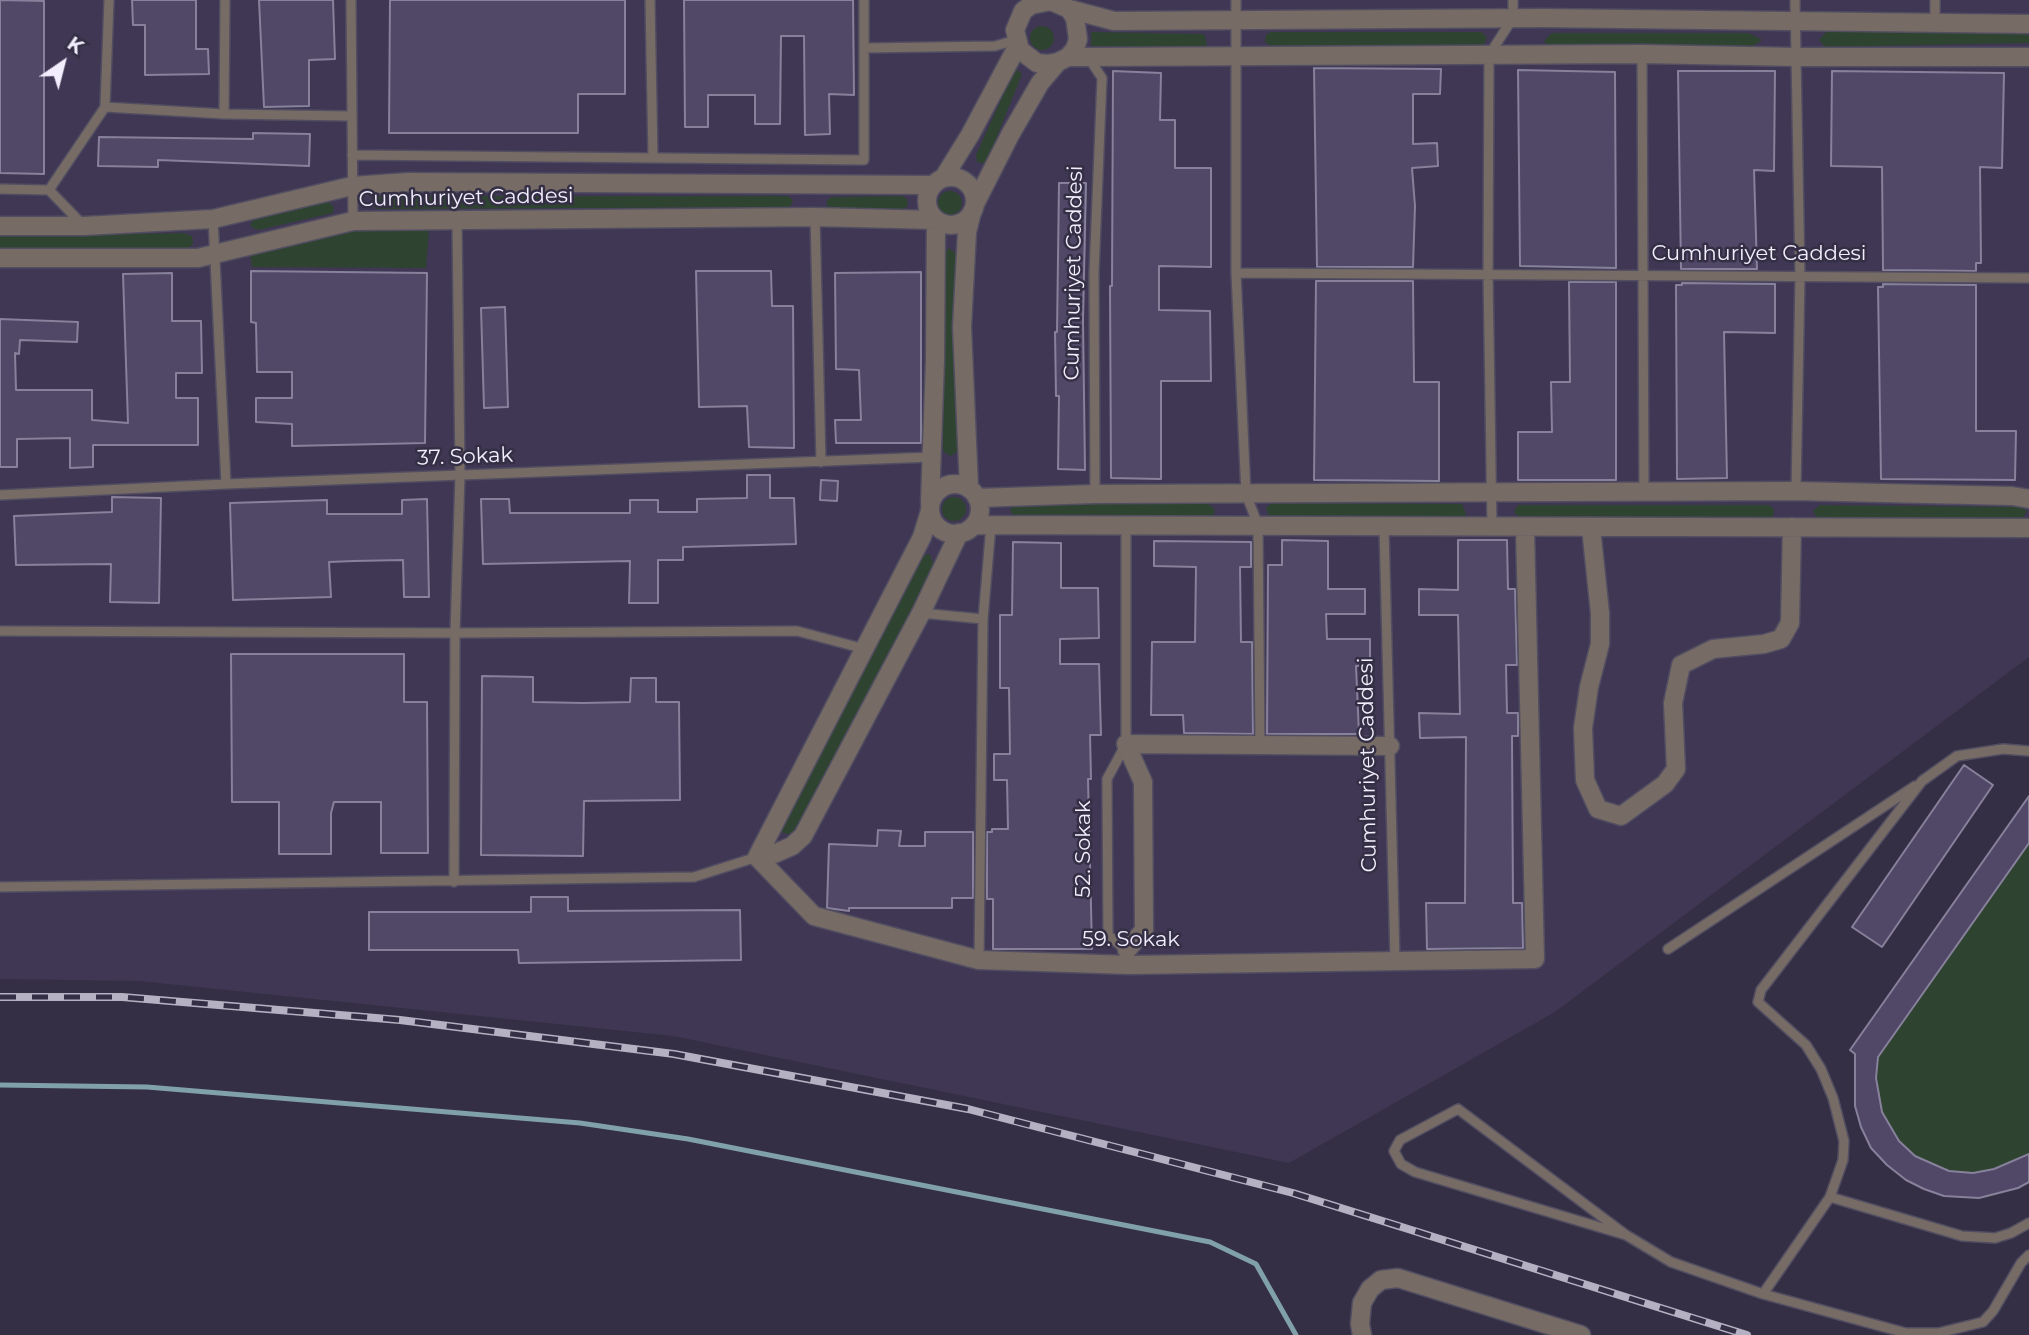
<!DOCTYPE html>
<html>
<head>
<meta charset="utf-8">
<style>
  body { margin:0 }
  #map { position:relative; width:2029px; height:1335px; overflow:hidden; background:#342f44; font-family:Montserrat,sans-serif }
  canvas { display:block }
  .north { position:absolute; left:28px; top:28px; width:70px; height:70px; -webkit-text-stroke:5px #342f44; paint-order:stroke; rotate:35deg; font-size:19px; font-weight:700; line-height:28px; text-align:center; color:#f2eefd }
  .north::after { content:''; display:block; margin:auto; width:24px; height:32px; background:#f2eefd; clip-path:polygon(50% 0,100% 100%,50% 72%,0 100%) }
</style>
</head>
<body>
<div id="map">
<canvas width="2029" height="1335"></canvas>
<div class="north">K</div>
</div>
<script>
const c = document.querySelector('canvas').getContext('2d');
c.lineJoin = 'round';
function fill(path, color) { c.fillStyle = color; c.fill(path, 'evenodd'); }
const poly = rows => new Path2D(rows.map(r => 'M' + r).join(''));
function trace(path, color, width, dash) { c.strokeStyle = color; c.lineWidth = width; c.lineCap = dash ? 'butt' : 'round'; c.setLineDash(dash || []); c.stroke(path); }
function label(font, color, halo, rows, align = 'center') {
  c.font = font + ' Montserrat,sans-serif'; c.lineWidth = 5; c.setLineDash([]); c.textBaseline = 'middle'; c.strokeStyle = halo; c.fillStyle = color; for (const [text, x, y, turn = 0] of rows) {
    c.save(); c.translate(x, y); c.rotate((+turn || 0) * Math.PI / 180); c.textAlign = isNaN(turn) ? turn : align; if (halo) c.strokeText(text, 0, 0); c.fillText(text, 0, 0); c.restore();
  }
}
fill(poly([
  [0,0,2029,0,2029,657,1555,1012,1289,1163,673,1036,139,981,0,979]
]), '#3f3753');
fill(poly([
  '1030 38a12 12 0 1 1 24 0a12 12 0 1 1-24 0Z',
  [1091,32,1204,34,1207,44,1204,48,1091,46],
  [1271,32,1481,32,1487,37,1483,47,1271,46,1265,42,1266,35],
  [1826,32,2023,32,2029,36,2029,43,1825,47,1819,40],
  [1552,33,1749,33,1762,40,1753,46,1551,48,1544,41],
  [1017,70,1022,74,986,164,977,162,976,155,1013,73],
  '938 203a12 12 0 1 1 24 0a12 12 0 1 1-24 0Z',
  [377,196,788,196,793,200,790,207,377,209,372,205,372,199],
  [902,196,907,199,908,205,904,209,831,210,827,206,827,200,832,197],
  [328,202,334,207,333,213,258,230,250,226,254,217],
  [356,229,429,230,426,268,252,267,250,252],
  [184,233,192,236,193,244,188,248,0,249,0,236],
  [949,248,957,254,958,451,951,456,945,453,943,449,944,254],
  '942 509a12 12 0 1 1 24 0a12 12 0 1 1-24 0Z',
  [1272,503,1462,504,1466,514,1463,519,1270,518,1266,508],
  [1016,504,1207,504,1212,506,1215,510,1213,517,1014,518,1010,509],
  [1518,505,1769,505,1774,509,1774,513,1772,519,1520,518,1514,512],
  [1820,505,2020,507,2027,511,2022,519,1818,519,1813,511],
  [930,554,934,566,819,791,792,835,780,832,924,555],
  [2029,796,2029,1182,2018,1188,1989,1197,1968,1198,1945,1196,1924,1189,1906,1180,1887,1165,1871,1148,1861,1127,1855,1106,1855,1054,1850,1050]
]), '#2f4430');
trace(poly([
  [0,1085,147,1087,580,1123,688,1139,1210,1242,1256,1264,1296,1335]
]), '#80a0aa', 5);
const building = poly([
  [0,0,44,1,44,174,0,173,0,0],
  [132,0,196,0,196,49,208,49,209,74,145,75,145,25,133,25,132,0],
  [259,0,333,0,335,59,309,60,309,106,264,107,259,0],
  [390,0,625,0,625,94,578,94,578,133,389,133,390,0],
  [684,0,853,0,854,95,829,94,830,134,805,135,804,36,781,36,780,124,755,124,755,95,708,95,708,127,685,127,684,0],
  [1314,68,1441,69,1440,94,1413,94,1413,144,1437,143,1438,166,1412,168,1415,206,1413,267,1317,267,1314,68],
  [1518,70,1615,72,1616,268,1520,266,1518,70],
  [1113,71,1161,73,1160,120,1175,120,1175,168,1211,168,1211,267,1159,266,1159,310,1210,311,1211,381,1161,381,1161,479,1111,478,1110,286,1112,286,1113,71],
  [1678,71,1775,71,1774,171,1754,170,1757,269,1681,269,1678,71],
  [1832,71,2004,73,2002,168,1980,167,1981,263,1976,263,1976,271,1883,270,1882,167,1831,166,1832,71],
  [253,133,310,134,309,166,158,160,158,167,98,166,99,137,253,139,253,133],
  [1059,183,1086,183,1083,320,1085,470,1058,469,1059,396,1056,396,1055,332,1057,332,1059,183],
  [251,271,427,273,425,443,292,446,292,424,256,422,256,398,292,398,292,372,257,372,256,323,251,322,251,271],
  [696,271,771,271,772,306,793,306,794,448,749,447,747,406,699,407,696,271],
  [921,272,921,443,836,443,835,420,861,420,859,370,836,369,835,273,921,272],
  [172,273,172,321,201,321,202,373,176,373,176,398,198,398,198,445,93,445,93,467,70,468,70,438,17,439,17,467,0,467,0,319,78,322,77,342,20,340,19,354,15,353,16,390,92,390,92,420,128,423,123,274,172,273],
  [1316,281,1413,281,1414,382,1439,382,1439,481,1314,480,1316,281],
  [1569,282,1616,282,1616,480,1518,480,1518,432,1552,432,1551,382,1570,382,1569,282],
  [1682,283,1775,284,1775,333,1724,332,1727,478,1677,479,1676,285,1682,285,1682,283],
  [1883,284,1976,285,1976,431,2016,431,2015,480,1881,479,1878,287,1883,287,1883,284],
  [505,307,508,407,484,408,481,308,505,307],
  [747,475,770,475,770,498,794,498,796,544,683,547,683,560,658,560,658,603,629,603,630,561,483,564,481,499,509,499,510,513,630,513,630,500,658,500,658,512,697,512,697,499,747,498,747,475],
  [821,480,838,481,837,501,820,500,821,480],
  [112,497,161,498,159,603,110,602,111,564,16,565,14,516,112,512,112,497],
  [427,499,429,597,404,597,403,560,354,561,329,562,331,597,233,600,230,503,327,500,327,514,402,514,402,500,427,499],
  [1282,540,1328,541,1328,589,1365,589,1365,614,1326,614,1327,639,1370,639,1370,666,1356,666,1359,734,1267,734,1268,565,1282,565,1282,540],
  [1458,540,1507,540,1508,589,1515,589,1517,665,1506,665,1507,713,1518,713,1518,736,1512,736,1513,903,1522,903,1523,948,1427,949,1426,903,1465,903,1466,737,1420,738,1419,713,1460,714,1458,615,1419,615,1419,589,1458,590,1458,540],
  [1154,541,1251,542,1251,567,1240,567,1241,642,1252,642,1253,734,1184,733,1183,715,1151,715,1152,642,1195,642,1196,567,1154,566,1154,541],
  [1013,542,1061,543,1061,588,1098,588,1099,638,1060,639,1060,664,1099,664,1101,735,1090,735,1091,779,1088,779,1092,949,993,949,993,899,987,899,987,832,992,832,992,829,1008,829,1007,780,994,780,994,754,1010,754,1009,688,1000,688,1000,615,1012,615,1013,542],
  [231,654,404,654,404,702,427,702,428,853,381,853,381,802,334,802,331,813,331,854,279,854,279,802,232,802,231,654],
  [482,676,533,677,533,702,583,703,630,702,631,678,656,678,656,702,679,702,680,800,584,801,583,856,481,855,482,676],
  [1964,765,1993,785,1882,947,1852,927,1964,765],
  [2029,796,2029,843,1878,1057,1876,1078,1882,1112,1899,1141,1915,1156,1949,1171,1973,1173,1994,1169,2029,1154,2029,1182,2018,1188,1979,1198,1944,1196,1924,1189,1906,1180,1887,1165,1871,1148,1861,1127,1855,1106,1855,1054,1850,1050,2029,796],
  [878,830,901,831,899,846,925,846,925,832,973,832,973,898,952,898,952,908,849,908,849,911,827,908,829,844,877,846,878,830],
  [531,897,568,897,568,911,740,910,741,960,519,963,518,950,369,950,369,912,531,912,531,897]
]);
fill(building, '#514868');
trace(building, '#87819b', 2);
const service = poly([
  [351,0,353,221],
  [650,0,653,158],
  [1236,0,1236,273,1246,494,1258,525,1260,745],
  [1795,0,1800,276,1796,491],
  [1935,0,1935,23],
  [864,48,995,46,1016,40],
  [1642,54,1644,493],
  [1088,57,1102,78,1094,273,1095,494],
  [105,107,224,114,351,116],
  [224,114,225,0],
  [352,155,864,160,864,0],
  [0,189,49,190,82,224],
  [49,190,105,107,109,0],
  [815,217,821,462],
  [213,219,226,484],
  [1236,273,2029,278],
  [0,495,226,484,932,457],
  [1126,526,1126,744,1107,779,1108,935,1127,951],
  [1384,527,1395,960],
  [1492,528,1488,275,1489,55,1513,18,1513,0],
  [921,613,983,619],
  [0,631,455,633,797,631,865,649],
  [454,882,455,633,460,475,457,220],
  [0,887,694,877,757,857],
  [1668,949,1915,786],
  [979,960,983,619,991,525],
  [1830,1197,1962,1236,1995,1238,2011,1233,2029,1223],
  [1626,1235,1415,1172,1401,1164,1394,1151,1400,1140,1458,1109,1626,1235,1671,1262,1763,1294,1906,1333,1938,1333,1983,1322,1993,1311,2021,1263,2029,1255],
  [1763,1294,1830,1197,1843,1160,1844,1141,1833,1098,1821,1069,1806,1045,1758,1002,1761,990,1922,781,1957,756,2003,749,2029,751]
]);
const minor = poly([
  [1069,9,1114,21,1543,18,2029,24],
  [1068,57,1075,49,1078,39,1075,18,1069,9,1051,1,1031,5,1023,11,1015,30,1020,50,1037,63,1048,64,1058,62,1068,57,1088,57,1642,54,1797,57,2029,57],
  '927 201a24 24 0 1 1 48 0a24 24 0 1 1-48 0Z',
  [944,177,970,135,1018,45],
  [975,204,1010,135,1040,83,1058,62],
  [0,226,84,226,213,219,352,186,408,182,932,185],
  [0,258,198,258,353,221,815,217,936,220,935,360,930,503],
  '930 509a25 25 0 1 1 50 0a25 25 0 1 1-50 0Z',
  [969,488,962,327,967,232,972,212],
  [977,498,1095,494,1796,491,2012,496,2029,499],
  [974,525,2029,528],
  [1591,528,1600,613,1600,644,1589,687,1583,728,1585,780,1598,809,1621,816,1665,784,1676,769,1673,703,1681,665,1713,649,1764,644,1781,639,1790,623,1792,527],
  [757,857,814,916,979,960,1129,965,1535,959,1525,528],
  [757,857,774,854,792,846,803,836,921,613,959,533],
  [757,857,922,537,930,511],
  [1127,950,1144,930,1143,782,1126,744,1390,746],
  [1362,1335,1360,1324,1362,1303,1370,1289,1381,1280,1398,1278,1581,1335]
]);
trace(service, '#524e62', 12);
trace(minor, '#524e62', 21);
trace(service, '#776b65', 9);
trace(minor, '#776b65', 18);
const rail = poly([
  [0,997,122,997,400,1020,674,1054,968,1109,1293,1193,1747,1335]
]);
trace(rail, '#b5b1c2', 8);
trace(rail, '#342f44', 5, [16]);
label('21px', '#f2eefd', '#342f44', [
  ["Cumhuriyet Caddesi",466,198,-1],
  ["Cumhuriyet Caddesi",1759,254],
  ["Cumhuriyet Caddesi",1074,273,-89],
  ["37. Sokak",465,457,-2],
  ["Cumhuriyet Caddesi",1368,765,-91],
  ["52. Sokak",1084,849,-90],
  ["59. Sokak",1131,940]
]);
</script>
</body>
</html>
